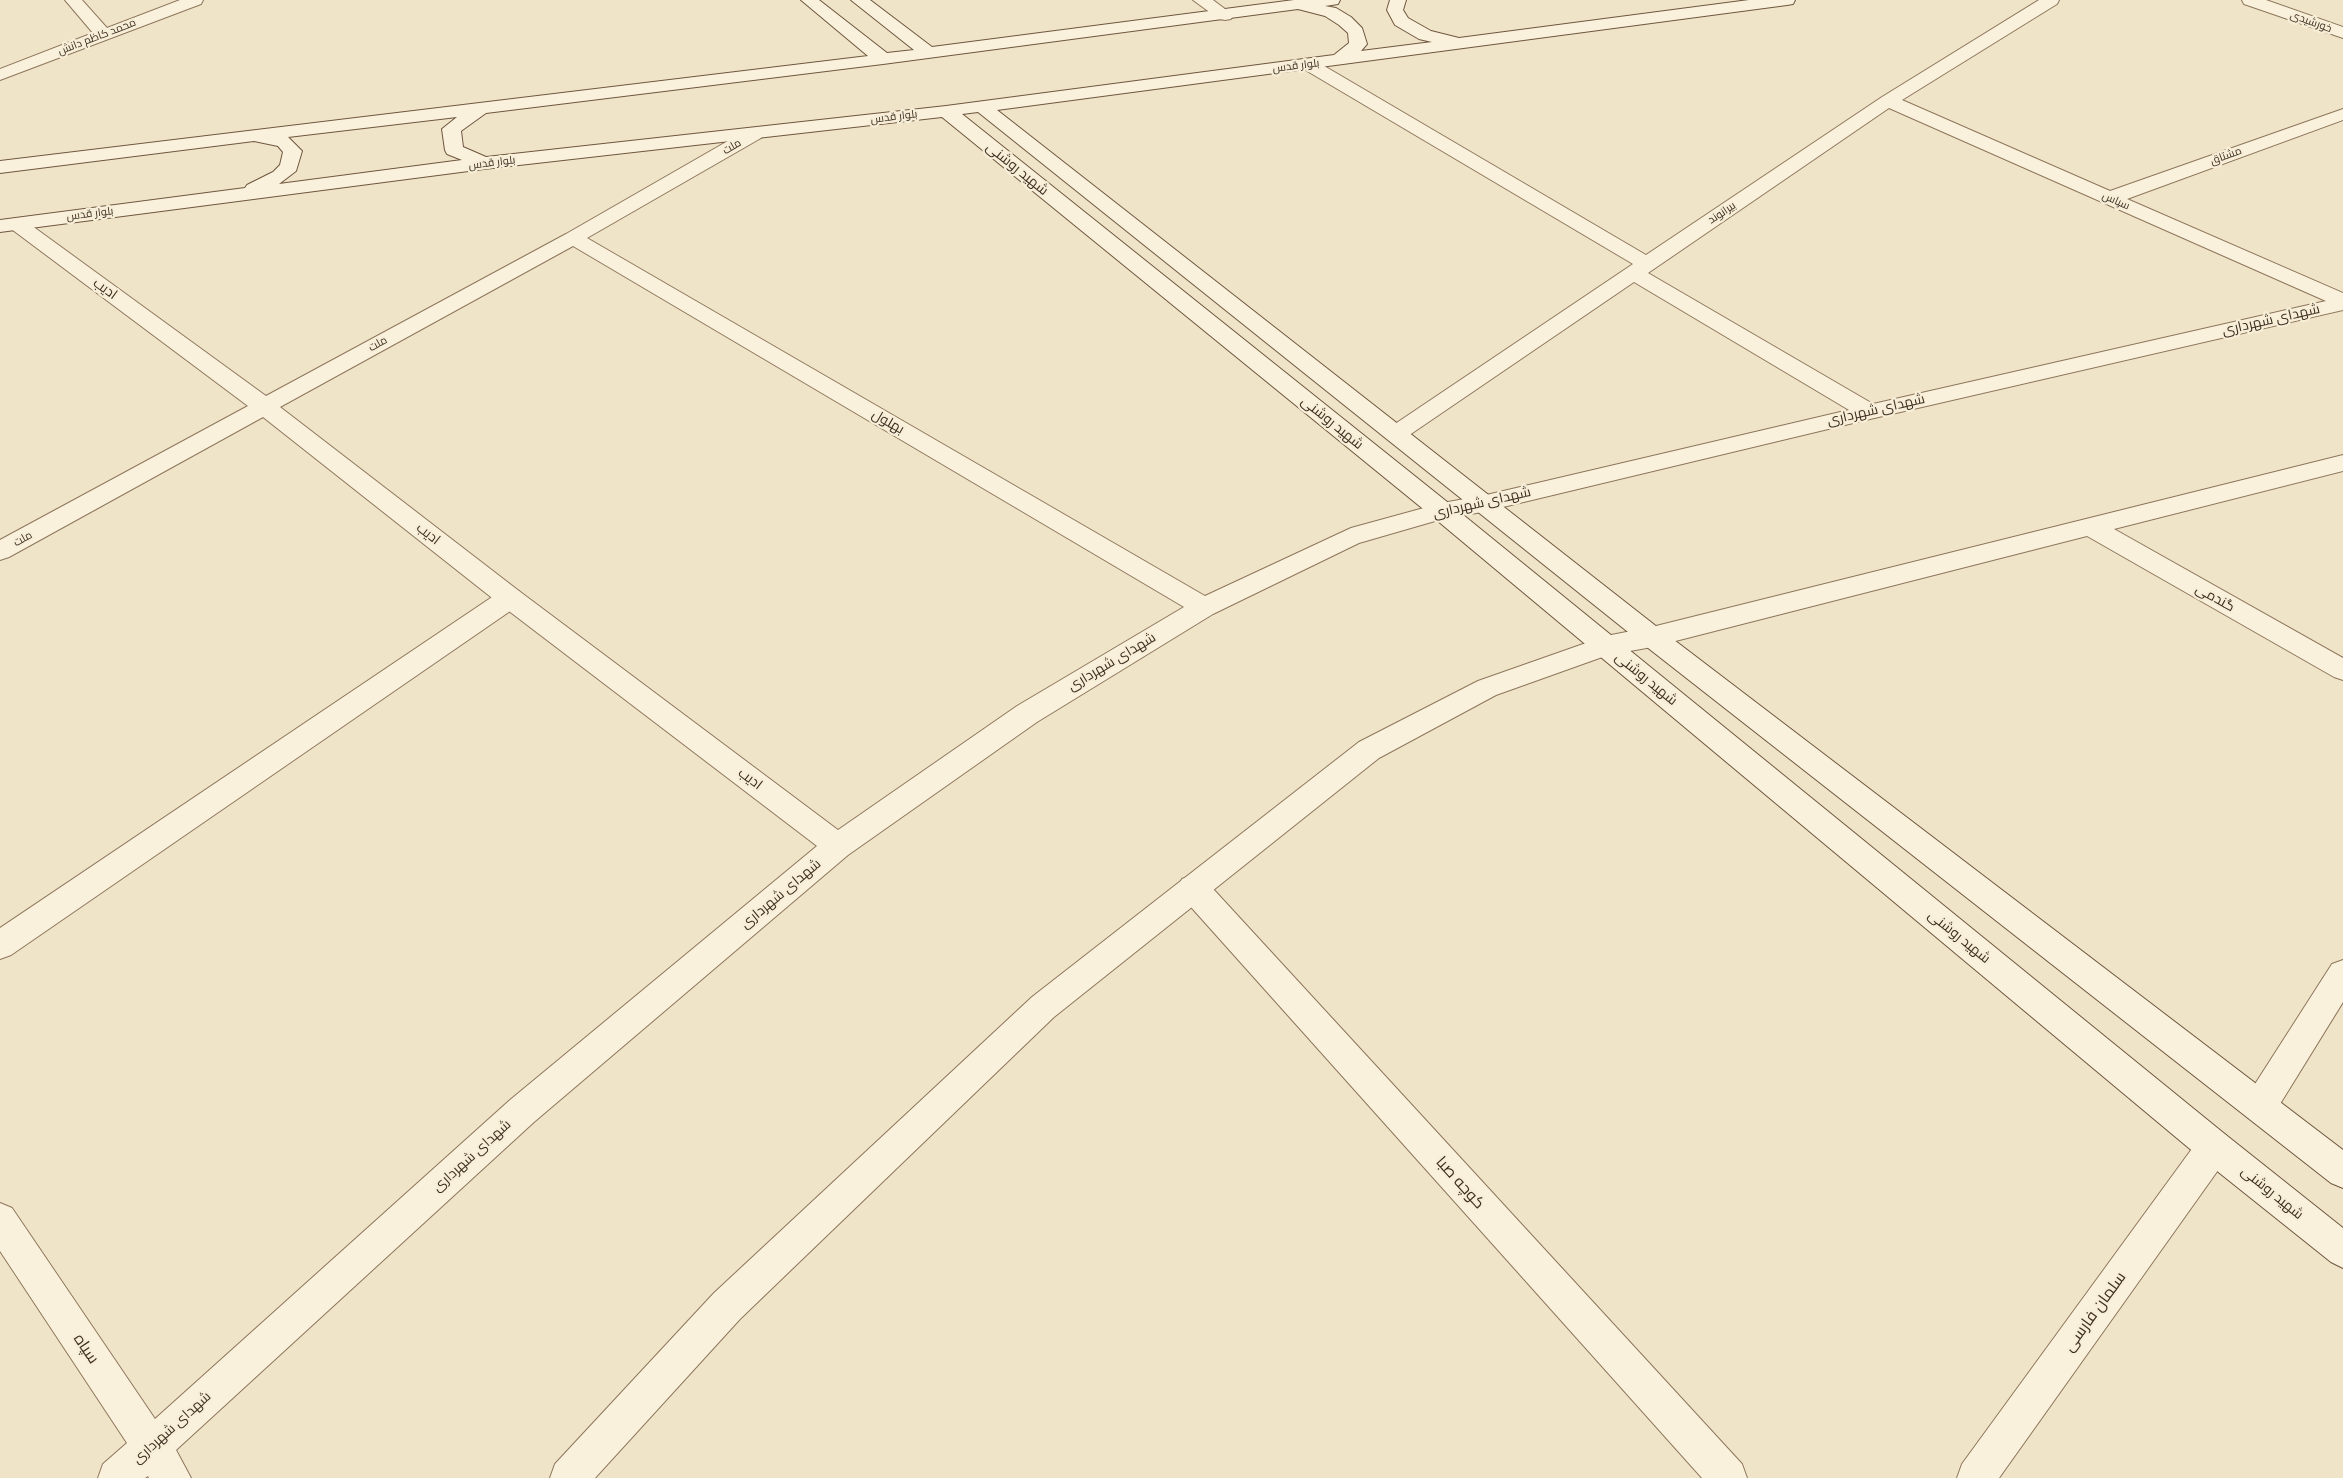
<!DOCTYPE html>
<html>
<head>
<meta charset="utf-8">
<style>
  body { margin:0 }
  canvas { display:block; background:#f0e4c8 }
</style>
</head>
<body>
<canvas width="2343" height="1478"></canvas>
<script>
const c = document.querySelector('canvas').getContext('2d');
c.lineJoin = 'round';
const poly = rows => new Path2D(rows.map(r => 'M' + r).join(''));
function trace(path, color, width, dash) { c.strokeStyle = color; c.lineWidth = width; c.lineCap = dash ? 'butt' : 'round'; c.setLineDash(dash || []); c.stroke(path); }
function fill(path, color) { c.fillStyle = color; c.fill(path, 'evenodd'); }
function label(font, color, halo, rows, align = 'center') {
  c.font = font + ' Merriweather,Cairo,serif'; c.lineWidth = 4.5; c.setLineDash([]); c.textBaseline = 'middle'; c.strokeStyle = halo; c.fillStyle = color; for (const [text, x, y, turn = 0] of rows) {
    c.save(); c.translate(x, y); c.rotate((+turn || 0) * Math.PI / 180); c.textAlign = isNaN(turn) ? turn : align; if (halo) c.strokeText(text, 0, 0); c.fillText(text, 0, 0); c.restore();
  }
}
const lane = poly([
  [510,589,519,591,523,598,519,605,11,955,0,959,0,928,501,591,510,589],
  [1193,875,1204,879,1742,1464,1747,1478,1702,1478,1182,897,1178,888,1182,879,1193,875]
]);
const street = poly([
  [65,0,82,0,107,28,180,0,203,0,201,4,0,80,0,69,93,33,65,0],
  [1193,0,1213,0,1233,15,1231,19,1225,20,1219,19,1193,0],
  [2039,0,2059,0,2057,4,1902,100,2110,191,2343,109,2343,120,2127,199,2343,293,2343,310,1870,419,1482,512,1442,519,1359,543,1213,614,1037,722,848,855,534,1122,176,1450,191,1478,149,1478,148,1476,145,1478,98,1478,103,1464,127,1443,0,1251,0,1203,12,1208,155,1419,510,1100,817,846,501,605,263,417,9,557,0,560,0,540,248,406,10,228,7,224,10,220,17,218,24,220,266,396,566,234,747,130,761,130,763,134,761,138,587,238,1205,596,1351,528,1442,503,1482,496,1849,410,1634,282,1405,438,1397,441,1389,438,1386,433,1389,428,1633,264,1302,68,1299,64,1302,60,1314,60,1646,255,1882,97,2039,0],
  [1889,108,2326,301,1873,404,1648,273,1889,108],
  [573,246,1184,607,1017,706,838,830,519,591,280,407,573,246],
  [2242,0,2266,0,2343,27,2343,38,2244,4,2242,0],
  [2343,455,2343,471,2114,529,2343,658,2343,680,2334,677,2087,536,1652,647,1608,655,1496,695,1379,758,1054,1017,740,1319,595,1478,550,1478,555,1464,714,1293,1032,997,1359,742,1478,681,1606,636,1652,627,2343,455],
  [2343,960,2343,1002,2272,1117,2260,1122,2248,1117,2244,1106,2248,1095,2332,964,2343,960],
  [2214,1131,2226,1135,2231,1147,2226,1159,1999,1478,1957,1478,1962,1464,2202,1135,2214,1131]
]);
const secondary = poly([
  [801,0,819,0,887,53,914,50,851,0,870,0,932,47,1294,0,1340,0,1338,4,1325,6,1336,8,1351,17,1362,28,1367,44,1361,51,1432,42,1419,39,1395,25,1387,10,1390,0,1406,0,1403,10,1408,18,1431,31,1459,38,1749,0,1795,0,1793,4,1787,5,997,110,1661,630,2343,1150,2343,1188,2331,1183,1643,644,978,112,962,114,1451,505,2226,1135,2343,1228,2343,1268,2331,1262,2202,1159,1433,517,942,117,484,169,0,232,0,220,245,188,247,185,273,172,280,165,283,152,278,146,254,141,0,173,0,161,868,56,801,0],
  [1298,9,1325,16,1339,25,1348,33,1349,43,1334,55,946,106,486,157,463,147,461,131,486,113,883,64,1298,9],
  [457,117,442,129,445,150,447,154,462,160,279,184,296,171,302,151,288,137,457,117]
]);
trace(lane, '#8d765c', 2);
trace(street, '#8d765c', 2);
trace(secondary, '#6f573f', 2);
fill(lane, '#faf1dc');
fill(street, '#faf1dc');
fill(secondary, '#faf1dc');
label('11px', '#3d2e20', '#f7eed8', [
  ["خورشیدی",2311,22,20],
  ["محمد کاظم دانش",97,37,-21],
  ["بلوار قدس",1296,66,-7],
  ["بلوار قدس",894,117,-7],
  ["ملت",732,147,-30],
  ["مشتاق",2226,156,-20],
  ["بلوار قدس",492,163,-7],
  ["سپاس",2116,201,24],
  ["بیرانوند",1722,213,-34],
  ["بلوار قدس",90,214,-7],
  ["ملت",378,344,-29],
  ["ملت",23,539,-29]
]);
label('14px', '#3d2e20', '#f7eed8', [
  ["شهید روشنی",1017,169,39],
  ["ادیب",105,289,36],
  ["شهدای شهرداری",2271,320,-13],
  ["شهدای شهرداری",1876,410,-13],
  ["بهلول",888,422,30],
  ["شهید روشنی",1332,423,39],
  ["شهدای شهرداری",1482,503,-13],
  ["ادیب",428,534,38],
  ["گندمی",2215,598,29],
  ["شهدای شهرداری",1112,662,-31],
  ["شهید روشنی",1646,679,39],
  ["ادیب",750,779,37],
  ["شهدای شهرداری",781,894,-40],
  ["شهید روشنی",1959,937,39],
  ["شهدای شهرداری",472,1156,-42],
  ["شهید روشنی",2272,1193,39],
  ["شهدای شهرداری",172,1428,-42]
]);
label('16px', '#3d2e20', '#f7eed8', [
  ["کوچه صبا",1460,1183,48],
  ["سلمان فارسی",2095,1312,-54],
  ["سپاه",86,1349,56]
]);
</script>
</body>
</html>
